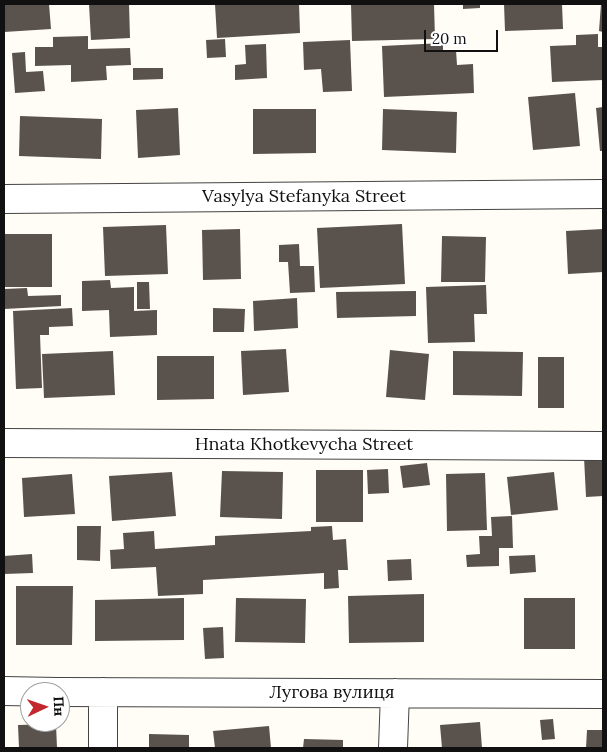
<!DOCTYPE html>
<html>
<head>
<meta charset="utf-8">
<style>
  body { margin:0 }
  #map { position:relative; width:607px; height:752px; overflow:hidden; background:#fffdf5; font-family:Lora,serif }
  canvas { display:block }
  .frame { position:absolute; inset:0; border:5px solid #111; pointer-events:none }
  .north { position:absolute; left:20px; top:682px; width:50px; height:50px; box-sizing:border-box; background:#fff; border:1px solid #a0a0a0; border-radius:50%; rotate:87deg; font-size:14px; font-weight:700; line-height:20px; text-align:center; color:#111 }
  .north::after { content:''; display:block; margin:auto; width:18px; height:22px; background:#c4262e; clip-path:polygon(50% 0,100% 100%,50% 72%,0 100%) }
  .scale { position:absolute; left:424px; top:30px; width:74px; height:22px; box-sizing:border-box; border:2px solid #111; border-top:0; padding-left:6px; font-size:15px; line-height:18px; white-space:nowrap; color:#111; -webkit-text-stroke:4px #fff; paint-order:stroke }
</style>
</head>
<body>
<div id="map">
<canvas width="607" height="752"></canvas>
<div class="frame"></div>
<div class="north">Пн</div>
<div class="scale">20 m</div>
</div>
<script>
const c = document.querySelector('canvas').getContext('2d');
c.lineJoin = 'round';
function fill(path, color) { c.fillStyle = color; c.fill(path, 'evenodd'); }
const poly = rows => new Path2D(rows.map(r => 'M' + r).join(''));
function trace(path, color, width, dash) { c.strokeStyle = color; c.lineWidth = width; c.lineCap = dash ? 'butt' : 'round'; c.setLineDash(dash || []); c.stroke(path); }
function label(font, color, halo, rows, align = 'center') {
  c.font = font + ' Lora,serif'; c.lineWidth = 5; c.setLineDash([]); c.textBaseline = 'middle'; c.strokeStyle = halo; c.fillStyle = color; for (const [text, x, y, turn = 0] of rows) {
    c.save(); c.translate(x, y); c.rotate((+turn || 0) * Math.PI / 180); c.textAlign = isNaN(turn) ? turn : align; if (halo) c.strokeText(text, 0, 0); c.fillText(text, 0, 0); c.restore();
  }
}
fill(poly([
  [4,4,49,4,51,29,4,32],
  [89,4,129,4,130,38,91,40],
  [215,4,299,4,300,33,217,38],
  [351,4,434,4,435,39,352,41],
  [463,4,480,4,480,8,463,9],
  [504,4,562,4,563,29,505,31],
  [601,4,603,4,603,32,599,31],
  [598,34,598,47,603,47,603,80,552,82,550,46,576,45,576,35],
  [88,36,88,49,130,48,131,65,106,66,107,80,71,82,71,65,35,66,35,47,53,47,53,37],
  [225,39,226,57,207,58,206,40],
  [350,40,352,91,323,92,321,69,304,70,303,42],
  [443,43,443,50,456,50,457,65,473,64,474,93,384,97,382,46],
  [266,44,267,78,235,80,235,65,246,64,245,45],
  [25,52,26,72,43,71,45,91,15,93,12,53],
  [133,68,163,68,163,79,133,80],
  [575,93,580,146,533,150,528,97],
  [603,107,603,151,600,151,596,108],
  [178,108,180,155,138,158,136,110],
  [253,109,316,109,316,153,253,154],
  [383,109,457,112,456,153,382,150],
  [20,116,102,119,101,159,19,156],
  [402,224,405,284,320,288,317,228],
  [166,225,168,274,105,276,103,227],
  [240,229,241,279,203,280,202,230],
  [603,229,603,272,568,274,566,231],
  [4,234,52,234,52,287,4,287],
  [442,236,486,237,485,282,441,282],
  [299,244,300,266,314,266,315,292,290,293,288,262,279,262,279,245],
  [110,280,111,288,134,287,134,311,157,310,157,335,110,337,109,310,82,311,82,281],
  [137,282,149,282,150,309,137,309],
  [486,285,487,314,474,314,475,342,428,343,426,287],
  [27,288,28,296,61,295,61,306,4,309,4,289],
  [416,291,416,316,337,318,336,292],
  [297,298,298,328,254,331,253,301],
  [72,308,73,326,49,327,49,335,40,335,42,388,16,389,13,311],
  [213,308,245,309,244,332,213,332],
  [286,349,289,392,243,395,241,351],
  [390,350,429,354,425,400,386,397],
  [113,351,115,395,44,398,42,354],
  [453,351,523,352,522,396,453,395],
  [157,356,214,356,214,399,157,400],
  [538,357,564,357,564,408,538,408],
  [603,456,603,496,586,497,584,457],
  [427,463,430,485,403,488,400,466],
  [388,469,389,493,368,494,367,470],
  [316,470,363,470,363,522,316,522],
  [222,471,283,472,282,519,220,517],
  [172,472,176,516,112,521,109,476],
  [554,472,558,510,511,515,507,477],
  [485,473,487,530,447,531,446,474],
  [72,474,75,514,24,517,22,478],
  [512,516,513,548,499,548,499,566,467,567,466,555,480,554,479,536,492,536,491,517],
  [77,526,101,526,100,561,77,560],
  [332,526,333,540,346,539,348,570,338,570,339,588,324,589,324,573,203,580,203,594,158,596,156,567,111,569,110,550,124,549,123,533,154,531,155,549,215,545,215,536,311,531,311,527],
  [32,554,33,573,4,574,4,556],
  [535,555,536,572,510,574,509,556],
  [411,559,412,580,388,581,387,560],
  [16,586,73,586,72,645,16,645],
  [424,594,424,642,349,643,348,596],
  [184,598,184,640,95,641,95,600],
  [236,598,306,599,305,643,235,642],
  [524,598,575,598,575,649,524,649],
  [223,627,224,658,205,659,203,628],
  [553,719,555,739,542,740,540,720],
  [480,722,482,748,442,748,440,725],
  [56,724,57,748,19,748,18,725],
  [269,726,271,748,215,748,213,731],
  [587,730,603,730,603,748,586,748],
  [149,734,189,735,189,748,149,748],
  [304,739,343,740,343,748,303,748]
]), '#5a524d');
const minor = poly([
  [4,199,603,194],
  [4,443,603,446],
  [4,691,57,692],
  [60,692,603,694],
  [103,748,103,692],
  [393,748,395,693]
]);
trace(minor, '#444', 30);
trace(minor, '#fff', 28);
label('18px', '#111', '#fff', [
  ["Vasylya Stefanyka Street",304,197],
  ["Hnata Khotkevycha Street",304,445],
  ["Лугова вулиця",332,693]
]);
</script>
</body>
</html>
